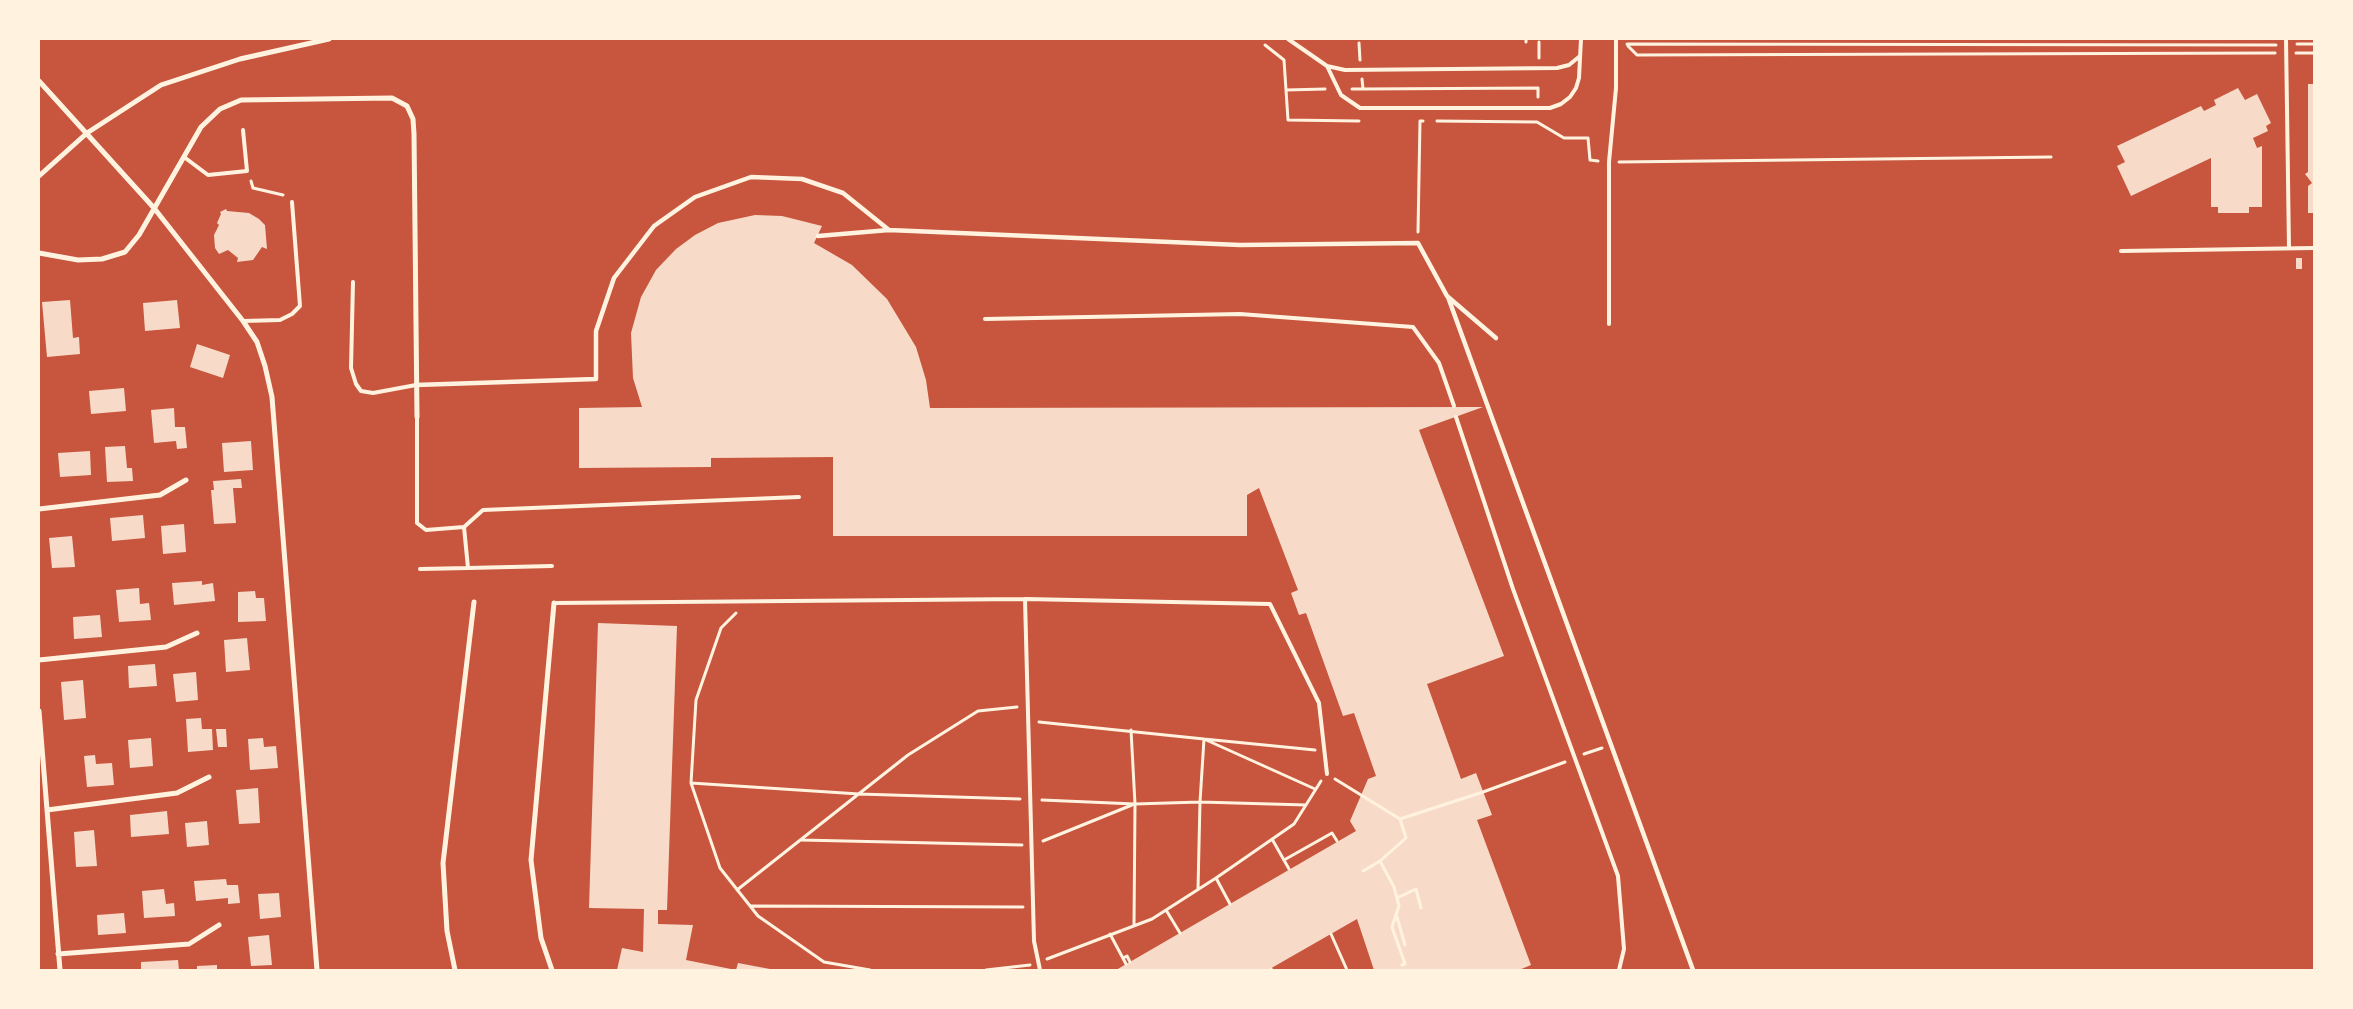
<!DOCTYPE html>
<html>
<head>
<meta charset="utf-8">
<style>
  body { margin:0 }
  #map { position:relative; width:2353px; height:1009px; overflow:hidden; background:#c8553d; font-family:Quicksand,sans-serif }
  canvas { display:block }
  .frame { position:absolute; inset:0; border:40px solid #fff3e0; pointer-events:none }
</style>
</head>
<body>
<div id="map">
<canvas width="2353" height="1009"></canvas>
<div class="frame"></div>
</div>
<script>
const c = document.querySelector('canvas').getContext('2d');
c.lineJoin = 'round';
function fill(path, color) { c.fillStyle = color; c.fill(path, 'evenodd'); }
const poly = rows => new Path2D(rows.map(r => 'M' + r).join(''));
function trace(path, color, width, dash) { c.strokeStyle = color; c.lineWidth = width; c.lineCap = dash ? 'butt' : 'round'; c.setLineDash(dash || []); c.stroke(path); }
fill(poly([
  [2308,84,2314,84,2314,213,2308,213,2308,186,2312,183,2305,174,2308,172],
  [2238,88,2245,100,2257,94,2271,123,2266,126,2268,131,2253,138,2257,148,2262,146,2262,207,2249,207,2249,213,2218,213,2218,207,2211,207,2211,158,2131,196,2117,166,2125,162,2117,146,2201,106,2204,111,2216,105,2214,100],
  [226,209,227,211,249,213,259,219,265,225,267,249,262,247,253,260,237,262,238,258,228,250,219,254,215,248,214,235,219,225,217,223,221,214,220,212],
  [755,215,782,216,822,226,814,243,852,265,887,299,916,347,926,380,930,408,1483,407,1419,430,1504,656,1427,684,1461,779,1476,773,1492,815,1477,820,1531,965,1519,970,1374,970,1357,919,1268,970,1116,970,1356,831,1350,821,1368,779,1376,776,1354,713,1343,716,1306,613,1299,615,1291,593,1298,590,1259,488,1247,495,1247,536,833,536,833,457,711,458,711,467,579,468,579,408,642,407,633,378,631,333,641,297,656,270,676,249,695,235,718,223],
  [2296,258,2302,258,2302,269,2296,269],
  [70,300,73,338,79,337,80,354,47,357,42,302],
  [177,300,180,328,145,331,143,303],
  [197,344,230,355,223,378,190,367],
  [124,388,126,411,91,414,89,391],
  [174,408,175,427,185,427,187,448,177,449,176,441,154,443,151,410],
  [251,441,253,470,224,472,222,443],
  [125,446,127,468,132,468,133,481,107,482,105,447],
  [90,451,91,475,60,477,58,453],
  [241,479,242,488,233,488,236,523,214,524,211,490,214,490,213,481],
  [143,515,145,538,112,541,110,518],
  [184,524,186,552,163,554,161,526],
  [72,536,75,567,52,568,49,538],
  [202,581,202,585,213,583,215,601,174,605,172,583],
  [139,588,140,604,149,603,151,620,119,622,116,590],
  [255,591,256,598,264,598,266,621,238,622,238,592],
  [100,615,102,637,74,639,73,617],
  [598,623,677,626,667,910,658,910,658,924,693,925,686,960,736,970,617,970,622,948,643,952,644,909,589,908],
  [247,638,250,670,226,672,224,640],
  [155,664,157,686,129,688,128,666],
  [196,672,198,700,176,702,173,674],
  [83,680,86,718,64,720,61,682],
  [201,718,202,729,212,729,213,750,188,752,186,719],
  [216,729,226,729,227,747,218,747],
  [151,738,153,766,130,768,128,740],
  [263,738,264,747,276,746,278,768,250,770,248,739],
  [95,755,96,764,112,763,114,785,87,787,84,756],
  [258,788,260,823,239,824,236,790],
  [167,811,169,834,131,837,130,815],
  [207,821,209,845,187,847,185,823],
  [94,830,97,866,76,867,74,832],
  [226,879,227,885,238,885,240,903,228,904,228,898,196,901,194,881],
  [164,889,166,904,174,903,175,916,144,918,142,891],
  [279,893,281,917,260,919,258,894],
  [124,913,126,933,98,935,97,915],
  [269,935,272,965,251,966,248,937],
  [178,960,179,970,141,970,141,962],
  [738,963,770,969,770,970,736,970],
  [217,965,217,970,197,970,197,966]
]), '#f7dbc8');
trace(poly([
  [1526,39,1526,42],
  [1359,43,1360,60],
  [1627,44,2276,45],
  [2297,44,2314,44],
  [1265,45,1284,60,1288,120,1359,121],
  [1628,46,1637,55,2275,53],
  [2296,53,2314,53],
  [1539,58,1539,42],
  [1352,89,1363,89,1362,79],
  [1363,89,1538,88,1538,97],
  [1286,90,1325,89],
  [1437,121,1537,122,1564,138,1588,138,1590,160,1598,161],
  [1619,162,2051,157],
  [251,181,253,188,283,195],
  [1418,232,1420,121,1423,121],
  [736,613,721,628,696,700,691,783,720,868,758,916,824,962,870,970],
  [1039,722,1204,739,1315,789],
  [1131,730,1135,804,1134,925],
  [1584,754,1602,748],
  [1335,779,1400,819,1406,838,1380,861,1363,871],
  [691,783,859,794,1020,799],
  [1042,800,1135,804,1200,802,1306,805],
  [1400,819,1483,792,1565,762],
  [1272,839,1289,869],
  [801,840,1022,845],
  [1043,841,1132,805],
  [1284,860,1332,833,1337,841],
  [1380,861,1394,887,1399,906,1392,927,1405,964,1402,965],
  [1216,878,1230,904],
  [1198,889,1200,802,1204,739,1315,750],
  [737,890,908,755,978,711,1017,707],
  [1397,898,1416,889,1421,908],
  [751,906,1023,907],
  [1166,910,1180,933],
  [1397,917,1405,945],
  [1110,934,1126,964],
  [1331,934,1347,970],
  [1123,958,1127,956,1130,962],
  [1047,959,1152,919,1216,878,1294,824,1321,781],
  [1271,969,1272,970],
  [986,970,1030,965]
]), '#fff3e0', 3);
trace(poly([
  [1288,39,1327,66,1345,70,1557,68,1569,65,1580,56],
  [2286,39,2289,248],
  [1327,66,1341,95,1360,108,1550,108,1561,104,1570,97,1576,88,1579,78,1581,39],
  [184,157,208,175,247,171,243,130],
  [2121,251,2314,248],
  [353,282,351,368,356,384,361,391,373,393,416,385],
  [985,319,1240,314,1413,327,1439,363,1454,406],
  [243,321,280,320,292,314,300,306,292,202],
  [1609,324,1609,162,1616,88,1616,39],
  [417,417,417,523,426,530,464,527,468,568,420,569],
  [1456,417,1513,589,1618,876,1624,949,1619,970],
  [464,527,483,510,799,497],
  [468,568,552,566],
  [554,603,1025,599],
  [1040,970,1034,941,1025,599,1270,604,1319,703,1327,774]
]), '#fff3e0', 4);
trace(poly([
  [818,236,889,230,1240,245,1418,243,1447,296,1496,338],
  [1448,297,1693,970],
  [416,385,596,379,596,331,614,278,654,226,695,197,751,177,802,179,843,193,889,230]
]), '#fff3e0', 4.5);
trace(poly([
  [39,81,154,208,243,321,257,342,265,366,272,397,317,970],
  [39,176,87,133,161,85,240,59,329,39],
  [39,253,78,260,102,259,125,252,139,235,201,127,220,109,241,100,392,98,407,106,413,119,414,134,417,417],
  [39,509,160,495,186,480],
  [39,660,166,647,197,633],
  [39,711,60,970],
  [47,810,177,793,209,777],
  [58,954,189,944,219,925],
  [455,970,447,931,443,863,474,602],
  [552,970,541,938,531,860,554,603]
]), '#fff3e0', 5);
</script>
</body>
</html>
